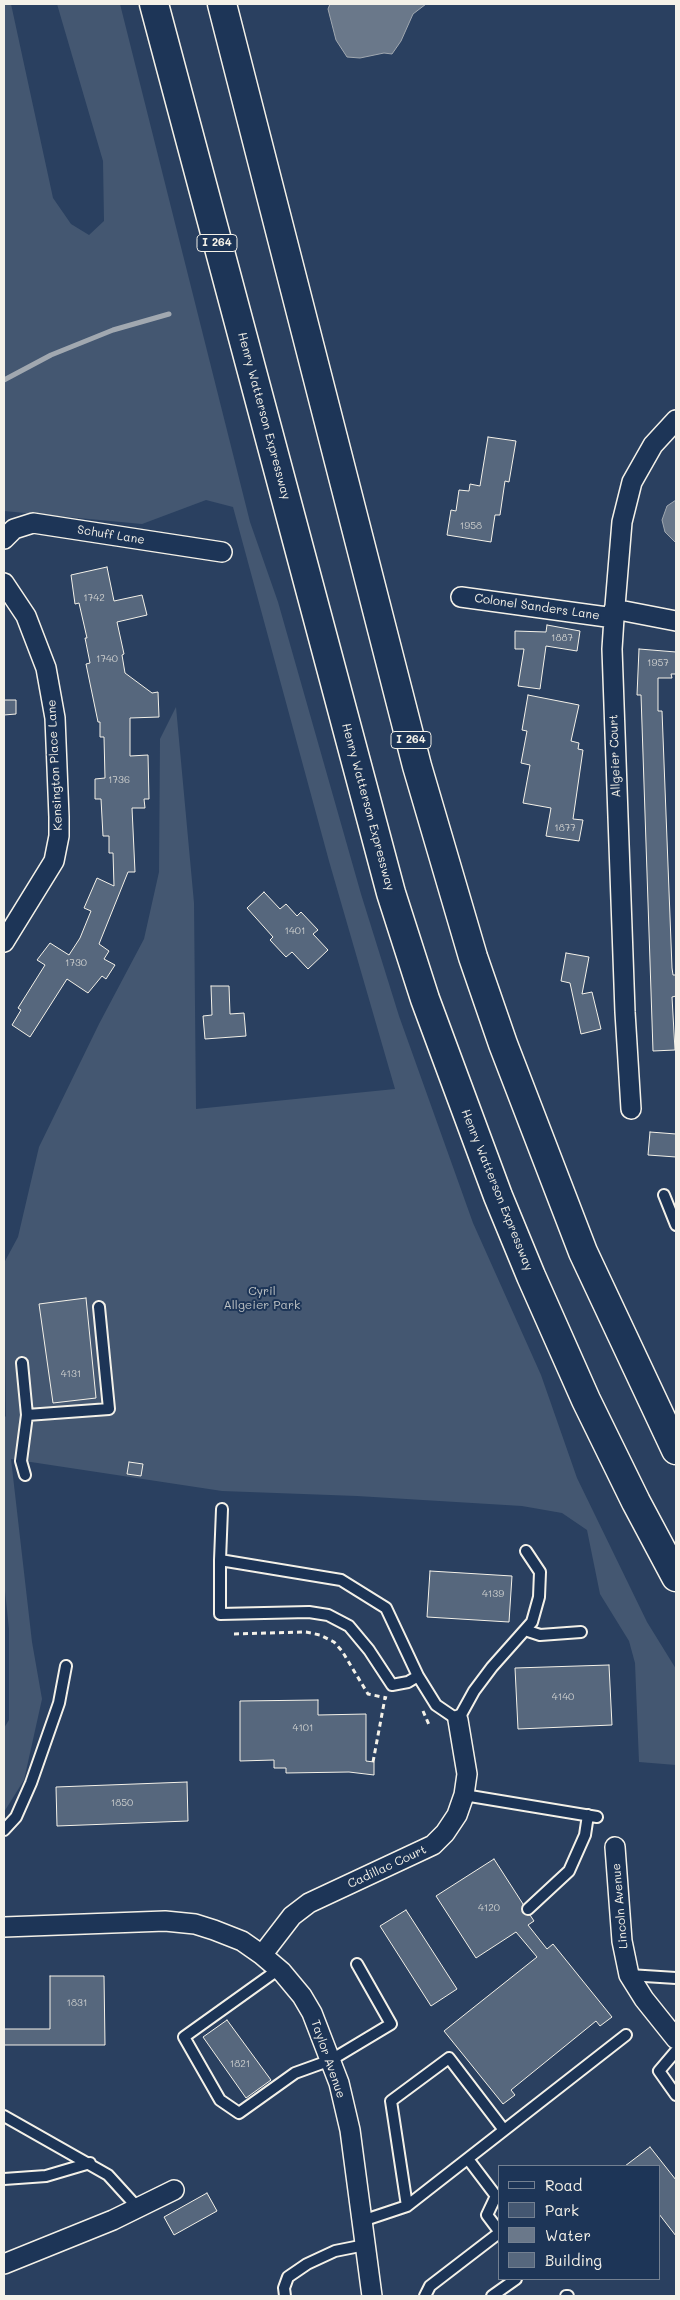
<!DOCTYPE html>
<html>
<head>
<meta charset="utf-8">
<style>
  body { margin:0 }
  #map { position:relative; width:680px; height:2300px; overflow:hidden; background:#2a4060; font-family:Mali,sans-serif }
  canvas { display:block }
  .frame { position:absolute; inset:0; border:5px solid #f4f1e8; pointer-events:none }
  .legend { position:absolute; left:498px; top:2165px; width:162px; height:115px; box-sizing:border-box; background:#1d3557; border:1px solid #738091; margin:0; padding:6px 9px; list-style:none; font-size:15px; color:#f4f1e8 }
  .legend li { display:flex; align-items:center; gap:10px; height:25px }
  .legend b { width:25px; border:1px solid #738091 }
</style>
</head>
<body>
<div id="map">
<canvas width="680" height="2300"></canvas>
<div class="frame"></div>
<ul class="legend">
<li><b style="height:6px;background:#1d3557"></b>Road</li>
<li><b style="height:14px;background:#445771"></b>Park</li>
<li><b style="height:14px;background:#6a788a"></b>Water</li>
<li><b style="height:14px;background:#56677d"></b>Building</li>
</ul>
</div>
<script>
const c = document.querySelector('canvas').getContext('2d');
c.lineJoin = 'round';
function fill(path, color) { c.fillStyle = color; c.fill(path, 'evenodd'); }
const poly = rows => new Path2D(rows.map(r => 'M' + r).join(''));
function trace(path, color, width, dash) { c.strokeStyle = color; c.lineWidth = width; c.lineCap = dash ? 'butt' : 'round'; c.setLineDash(dash || []); c.stroke(path); }
function label(font, color, halo, rows, align = 'center') {
  c.font = font + ' Mali,sans-serif'; c.lineWidth = 4; c.setLineDash([]); c.textBaseline = 'middle'; c.strokeStyle = halo; c.fillStyle = color; for (const [text, x, y, turn = 0] of rows) {
    c.save(); c.translate(x, y); c.rotate((+turn || 0) * Math.PI / 180); c.textAlign = isNaN(turn) ? turn : align; if (halo) c.strokeText(text, 0, 0); c.fillText(text, 0, 0); c.restore();
  }
}
fill(poly([
  [4,4,11,4,53,198,71,224,89,235,104,221,103,161,57,4,120,4,250,522,278,602,361,894,399,1016,473,1223,541,1375,577,1478,647,1622,676,1669,676,1765,639,1762,635,1663,629,1641,600,1594,587,1530,562,1513,522,1506,357,1496,222,1491,11,1459,32,1642,42,1699,24,1780,4,1812,4,1728,9,1720,9,1629,4,1582,4,1418,6,1416,4,1263,18,1237,39,1147,99,1024,144,939,159,872,160,739,176,707,194,903,196,1109,395,1089,329,861,233,507,206,500,142,524,4,511]
]), '#445771');
const water = poly([
  [330,4,426,4,413,14,401,41,392,54,384,53,360,58,347,57,336,40,328,9,330,4],
  [676,500,676,543,665,532,662,520,667,506,676,500]
]);
fill(water, '#6a788a');
trace(water, '#a1a8b0', 1);
trace(poly([
  [4,380,51,355,113,330,169,314]
]), '#a1a8b0', 5);
const building = poly([
  [488,437,516,441,509,482,505,481,500,515,495,515,491,542,447,535,451,510,456,511,459,490,469,491,470,484,480,486,488,437],
  [107,567,114,601,142,595,147,615,117,622,124,654,122,655,125,673,152,693,158,692,159,717,130,718,130,756,148,755,149,799,144,799,145,808,132,808,135,872,128,872,99,944,109,951,104,959,115,965,106,979,102,976,88,993,67,979,30,1037,12,1025,21,1010,18,1008,45,965,37,960,50,943,69,955,80,938,91,911,84,908,97,878,114,886,113,853,109,853,109,836,103,836,101,799,95,799,95,779,105,778,104,737,100,737,100,722,98,722,86,664,90,663,85,638,87,638,79,603,75,604,71,575,107,567],
  [547,625,580,631,577,651,546,646,540,689,518,686,524,649,515,649,515,631,546,632,547,625],
  [639,649,676,652,676,674,671,674,672,678,658,678,658,711,662,711,672,968,673,975,676,975,676,996,672,997,675,1050,653,1051,641,695,637,695,639,649],
  [528,695,579,705,571,741,579,743,578,749,583,750,573,819,583,820,579,841,546,836,551,808,523,803,530,765,521,763,527,731,522,730,528,695],
  [4,700,16,700,16,714,4,715,4,700],
  [264,892,280,909,286,904,297,916,301,912,318,930,313,934,328,950,308,969,292,952,286,957,270,940,273,937,247,908,264,892],
  [566,953,589,957,582,994,592,992,601,1029,581,1034,570,983,561,981,566,953],
  [211,986,229,986,230,1014,244,1013,246,1036,205,1039,203,1016,212,1015,211,986],
  [650,1132,676,1134,676,1157,648,1155,650,1132],
  [86,1298,96,1398,53,1403,39,1304,86,1298],
  [129,1462,143,1464,141,1476,127,1474,129,1462],
  [430,1571,512,1576,509,1622,427,1617,430,1571],
  [609,1665,612,1725,518,1729,515,1668,609,1665],
  [318,1700,318,1715,366,1714,366,1761,374,1762,374,1775,349,1772,286,1773,286,1768,274,1768,274,1760,240,1761,240,1701,318,1700],
  [187,1782,188,1821,57,1826,56,1787,187,1782],
  [494,1859,523,1904,523,1913,530,1915,534,1921,528,1925,547,1949,553,1944,612,2017,600,2026,596,2021,511,2090,515,2095,503,2104,444,2031,537,1957,516,1932,476,1958,436,1896,494,1859],
  [406,1910,457,1989,431,2006,380,1926,406,1910],
  [50,1976,104,1976,105,2045,4,2045,4,2029,50,2029,50,1976],
  [227,2020,271,2080,246,2098,203,2037,227,2020],
  [650,2147,676,2180,676,2236,659,2214,659,2166,625,2166,650,2147],
  [207,2193,217,2211,174,2235,164,2217,207,2193]
]);
fill(building, '#56677d');
trace(building, '#f4f1e8', 1);
const service = poly([
  [664,1195,676,1225],
  [22,1363,27,1415,21,1461,25,1475],
  [27,1415,109,1409,99,1307],
  [220,1560,222,1509],
  [525,1630,540,1635,581,1632],
  [418,1676,408,1682,392,1685,369,1650,349,1626,328,1615,309,1612,220,1614,220,1560,341,1580,386,1608,418,1676,436,1705,458,1720,474,1691,492,1667,532,1622,539,1597,540,1572,526,1551],
  [464,1795,597,1817],
  [4,1830,16,1817,31,1783,59,1703,66,1666],
  [528,1909,569,1871,585,1835,588,1815],
  [279,1969,184,2037,220,2100,239,2113,295,2073,331,2060,391,2024,357,1964],
  [629,1975,676,1978],
  [676,2051,659,2071,676,2095],
  [4,2116,108,2175,138,2208],
  [468,2159,496,2196,487,2215,499,2231],
  [4,2179,46,2176,90,2163],
  [407,2206,391,2101,449,2058,504,2130],
  [362,2221,407,2206,626,2035],
  [285,2296,284,2288,288,2277,307,2264,335,2251,365,2245],
  [425,2296,430,2286,499,2233],
  [492,2296,516,2279],
  [566,2296,568,2296]
]);
const minor = poly([
  [4,539,14,529,33,523,222,552],
  [4,583,26,616,46,668,55,718,59,817,59,836,54,861,4,942],
  [461,597,614,618],
  [614,609,676,621],
  [631,1109,625,1012,612,649,614,618,622,522,632,482,653,445,676,420],
  [615,1847,622,1941,629,1975,644,1999,676,2039],
  [4,1927,165,1921,195,1924,214,1930,242,1941,262,1955,282,1972,302,1996,312,2013,339,2083,350,2130,372,2296],
  [262,1955,292,1916,309,1903,433,1845,445,1833,457,1815,464,1795,467,1774,458,1720],
  [4,2264,113,2220,174,2190]
]);
const motorway = poly([
  [154,4,391,893,425,999,498,1196,531,1276,586,1400,636,1502,676,1577],
  [222,4,417,766,473,957,503,1044,583,1252,676,1450]
]);
trace(service, '#f4f1e8', 14);
trace(minor, '#f4f1e8', 22);
trace(motorway, '#f4f1e8', 31);
trace(poly([
  [234,1634,306,1632,320,1635,334,1642,342,1651,368,1694,387,1698],
  [423,1711,430,1727],
  [373,1762,385,1698]
]), '#f4f1e8', 3, [5, 4]);
trace(service, '#1d3557', 10);
trace(minor, '#1d3557', 19);
trace(motorway, '#1d3557', 28);
label('10px', '#cccecd', null, [
  ["1958",471,526],
  ["1742",94,598],
  ["1887",562,638],
  ["1740",107,659],
  ["1957",658,663],
  ["1736",119,780],
  ["1877",565,828],
  ["1401",295,931],
  ["1730",76,963],
  ["4131",71,1374],
  ["4139",493,1594],
  ["4140",563,1697],
  ["4101",303,1728],
  ["1850",122,1803],
  ["4120",489,1908],
  ["1831",77,2003],
  ["1821",240,2064]
]);
for (const [x, y, w] of [
  [217,243,40],
  [411,740,40]
]) { const box = new Path2D(); box.roundRect(x - w / 2, y - 8.5, w, 17, 4); c.fillStyle = '#1d3557'; c.fill(box); trace(box, '#f4f1e8', 1); }
label('bold 11px', '#f4f1e8', null, [
  ["I 264",217,243],
  ["I 264",411,740]
]);
label('12px', '#f4f1e8', '#1d3557', [
  ["Henry Watterson Expressway",264,416,75],
  ["Schuff Lane",111,535,9],
  ["Colonel Sanders Lane",537,607,8],
  ["Allgeier Court",615,756,-92],
  ["Kensington Place Lane",55,765,-93],
  ["Henry Watterson Expressway",368,807,75],
  ["Henry Watterson Expressway",497,1190,68],
  ["Cadillac Court",387,1867,-25],
  ["Lincoln Avenue",620,1906,-95],
  ["Taylor Avenue",328,2059,71]
]);
label('12px', '#bfc3c4', '#1d3557', [
  ["Cyril",262,1291],
  ["Allgeier Park",262,1305]
]);
</script>
</body>
</html>
